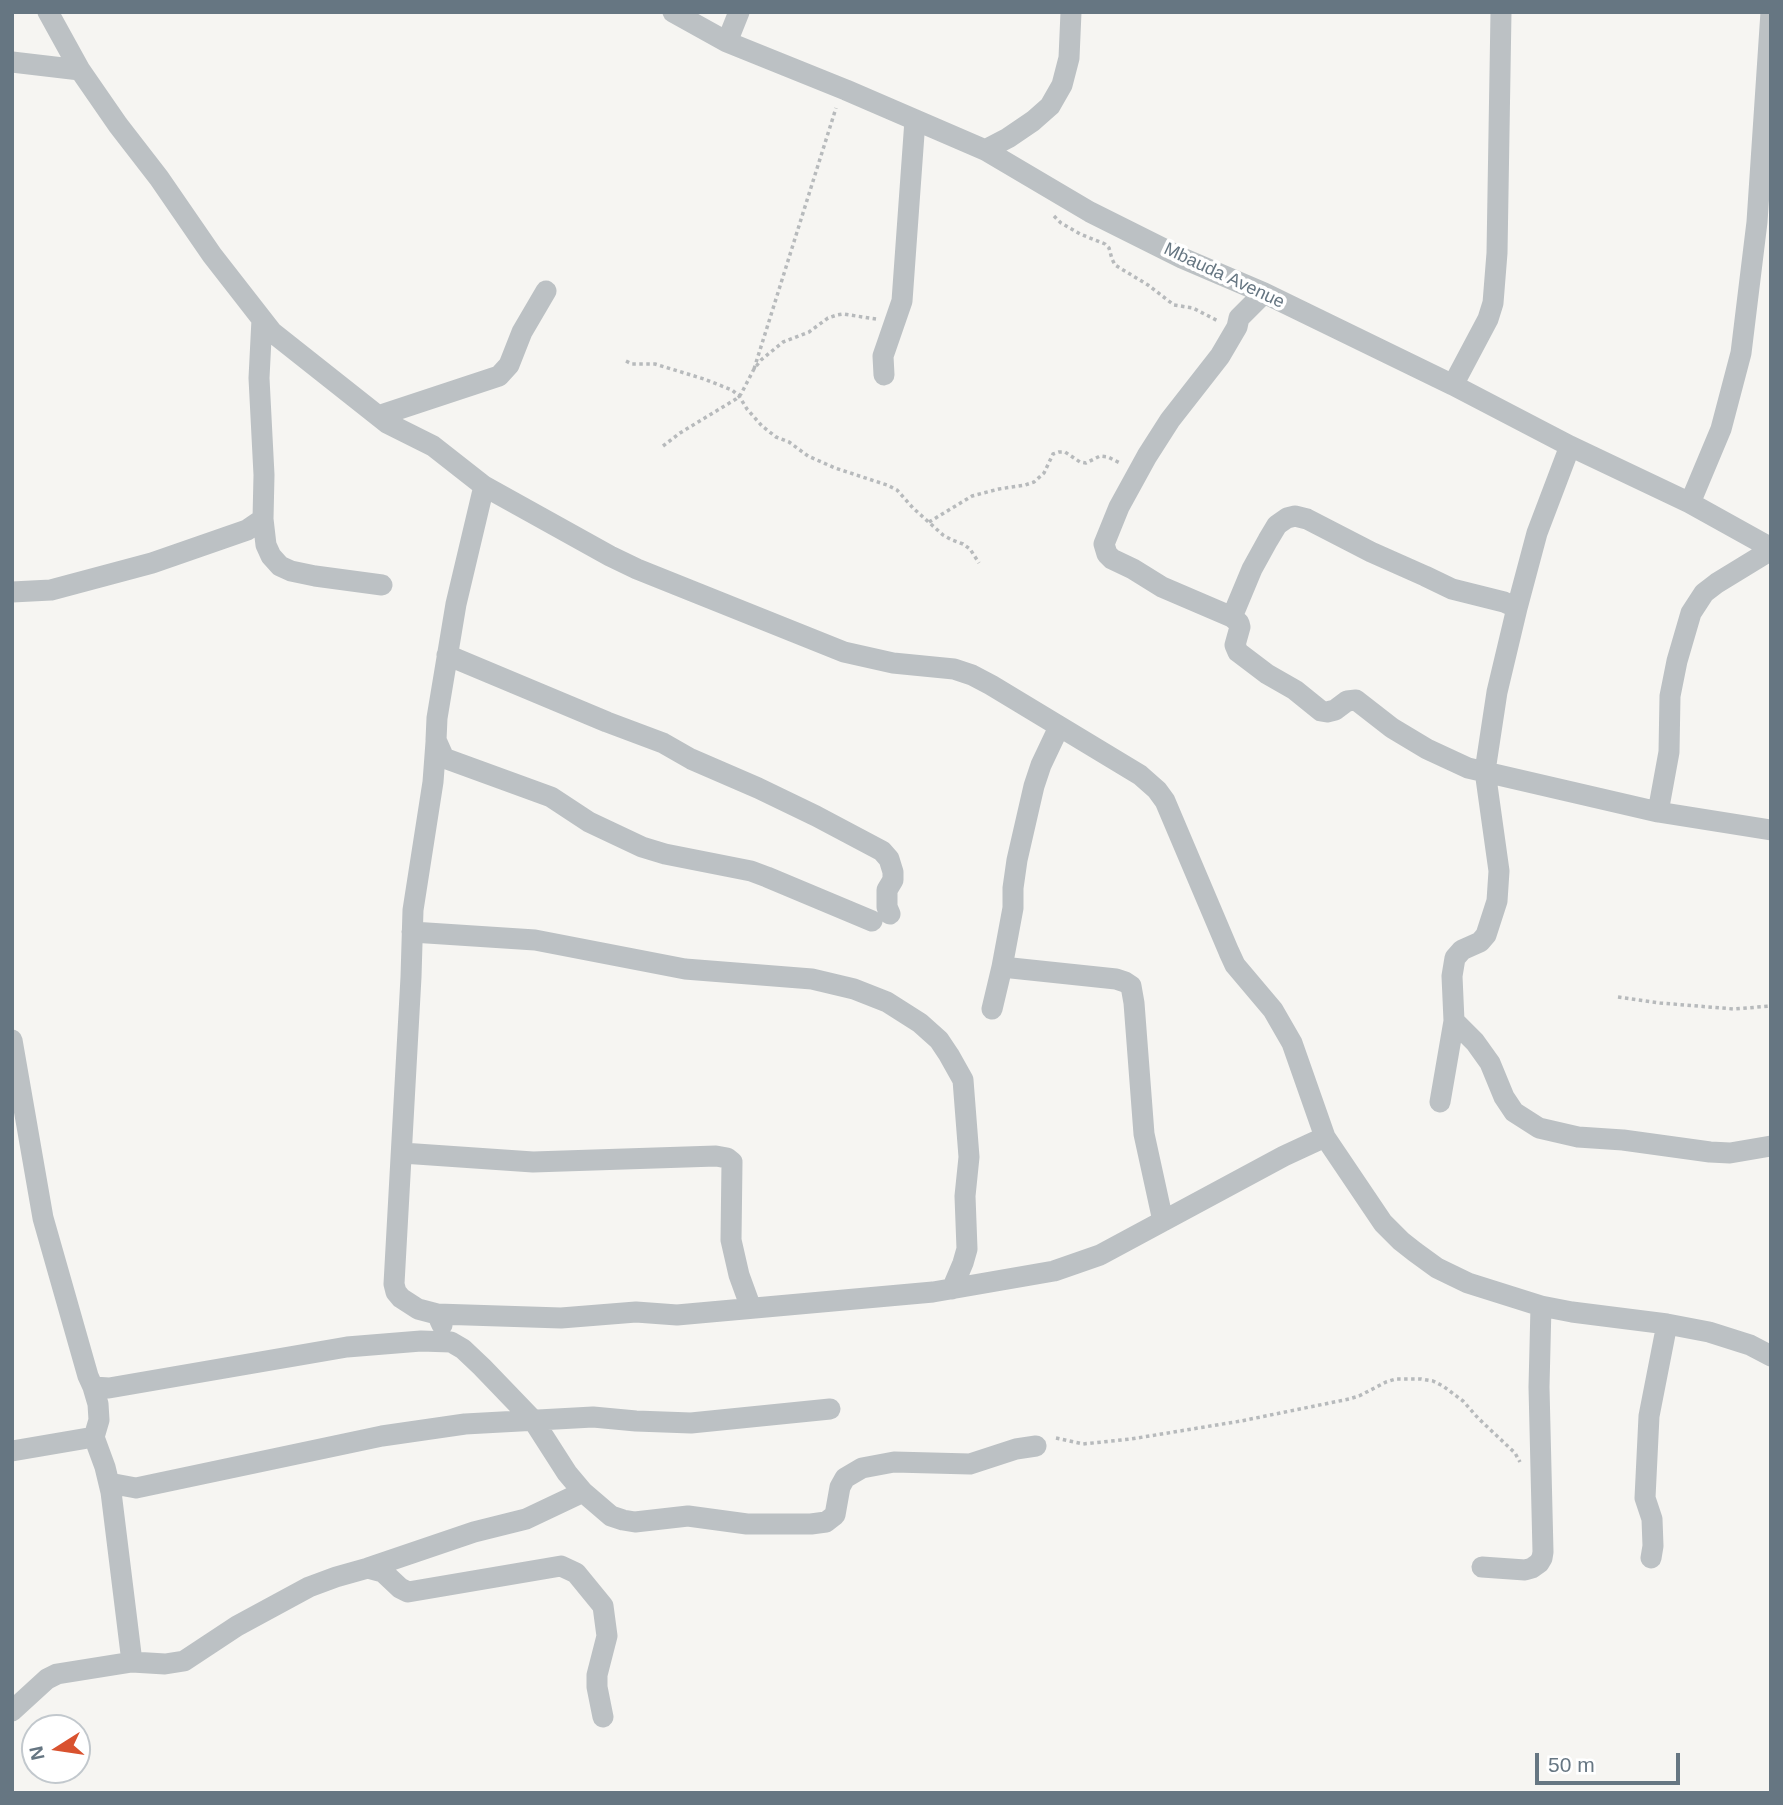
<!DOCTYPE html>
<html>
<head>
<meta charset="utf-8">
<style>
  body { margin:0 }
  #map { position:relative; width:1783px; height:1805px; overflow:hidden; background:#f6f5f2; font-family:Arial,sans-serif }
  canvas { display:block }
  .frame { position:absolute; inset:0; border:14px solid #667682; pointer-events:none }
  .north { position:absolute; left:21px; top:1714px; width:70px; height:70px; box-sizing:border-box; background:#fff; border:2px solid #c2c8cd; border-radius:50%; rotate:258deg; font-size:19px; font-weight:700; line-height:28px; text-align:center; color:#667682 }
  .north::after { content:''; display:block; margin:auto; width:24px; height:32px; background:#d9522f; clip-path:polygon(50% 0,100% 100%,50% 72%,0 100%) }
  .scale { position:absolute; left:1535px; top:1753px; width:145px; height:32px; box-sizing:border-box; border:4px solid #667682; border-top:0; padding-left:9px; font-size:21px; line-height:24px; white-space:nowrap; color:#667682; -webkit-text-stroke:5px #fff; paint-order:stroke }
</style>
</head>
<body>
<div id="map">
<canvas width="1783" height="1805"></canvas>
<div class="frame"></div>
<div class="north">N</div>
<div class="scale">50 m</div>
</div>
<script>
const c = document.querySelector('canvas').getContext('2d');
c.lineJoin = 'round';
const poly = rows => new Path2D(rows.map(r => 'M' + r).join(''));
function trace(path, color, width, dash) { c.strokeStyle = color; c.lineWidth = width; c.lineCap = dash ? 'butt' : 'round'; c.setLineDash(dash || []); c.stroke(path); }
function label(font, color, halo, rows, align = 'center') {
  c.font = font + ' Arial,sans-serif'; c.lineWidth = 7; c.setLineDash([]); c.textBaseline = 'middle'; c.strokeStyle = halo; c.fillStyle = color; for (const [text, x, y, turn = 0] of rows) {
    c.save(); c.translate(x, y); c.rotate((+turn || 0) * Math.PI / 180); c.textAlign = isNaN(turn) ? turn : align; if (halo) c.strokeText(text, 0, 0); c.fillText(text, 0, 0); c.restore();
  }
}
trace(poly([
  [1054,216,1061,223,1080,234,1105,244,1109,248,1112,259,1115,265,1148,285,1174,305,1193,308,1218,321],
  [626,361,632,364,655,364,704,379,732,390,739,396,747,409,762,426,776,437,789,442,808,456,835,468,887,485,897,490,913,508,943,535,952,540,963,544,970,549,979,563],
  [754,369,836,108],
  [663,446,680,433,736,399,741,394,754,369,761,360,783,342,809,332,828,318,837,315,843,314,876,319],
  [929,522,972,496,999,489,1025,485,1034,482,1044,473,1053,454,1059,452,1065,452,1080,462,1086,463,1100,456,1108,457,1120,463],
  [1618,997,1660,1003,1734,1009,1771,1006],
  [1056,1438,1083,1444,1131,1439,1241,1421,1349,1399,1359,1396,1386,1382,1396,1379,1421,1379,1433,1381,1443,1386,1463,1401,1478,1418,1515,1453,1520,1462]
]), '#b7babc', 3.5, [3.5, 3.5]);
trace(poly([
  [48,12,80,70,118,125,159,178,212,255,272,332,387,423,433,446,484,486,610,556,637,569,844,652,893,663,954,669,972,675,991,685,1140,775,1157,790,1165,801,1229,952,1235,965,1273,1010,1292,1043,1325,1137,1383,1223,1401,1241,1415,1252,1437,1268,1468,1283,1541,1306,1572,1312,1667,1324,1709,1332,1750,1345,1771,1356],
  [673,12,727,42,846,90,985,150,1090,212,1182,258,1264,293,1453,385,1570,446,1690,503,1771,548],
  [727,42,739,12],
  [12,62,80,70],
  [985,150,1008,138,1033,121,1050,106,1062,85,1069,58,1071,12],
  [1264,293,1239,318,1237,327,1220,356,1170,420,1147,456,1119,507,1104,544,1107,554,1112,559,1133,569,1162,587,1232,617,1239,623,1240,627,1235,645,1238,652,1267,674,1295,690,1321,711,1327,712,1335,710,1347,701,1356,700,1392,728,1427,749,1468,768,1658,812,1771,830],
  [262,319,259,378,264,475,263,519,266,545,271,556,280,566,291,571,315,576,382,585],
  [884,375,883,356,902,301,915,120],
  [1453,385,1488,319,1493,303,1497,253,1501,12],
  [378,416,499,376,509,365,522,332,546,291],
  [484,486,456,604,437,718,436,740,444,758,551,797,589,822,642,847,665,854,751,871,767,877,872,921],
  [1690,503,1721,429,1741,353,1757,222,1771,12],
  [12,592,51,590,152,563,247,530,263,519],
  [1232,617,1252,569,1268,540,1277,525,1287,518,1295,516,1307,519,1371,552,1425,576,1452,589,1504,602,1517,608],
  [447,655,607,722,663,743,691,759,758,788,816,816,882,851,889,859,893,872,893,880,887,890,887,907,890,914],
  [436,742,433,782,413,910,411,977,394,1284,396,1292,401,1298,418,1309,437,1314,442,1325],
  [1658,812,1669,752,1670,696,1677,661,1691,613,1704,593,1717,583,1771,550],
  [412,932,535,940,685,969,812,979,854,989,887,1002,920,1023,939,1040,949,1055,963,1080,969,1157,965,1196,967,1249,963,1263,952,1289],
  [1002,967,1116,979,1125,982,1131,986,1134,1003,1144,1134,1163,1221],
  [992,1009,1002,967,1013,908,1013,888,1017,860,1034,786,1041,765,1059,727],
  [1454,1021,1475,1042,1490,1063,1504,1097,1514,1112,1539,1128,1578,1137,1623,1140,1710,1152,1730,1153,1771,1146],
  [12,1040,43,1218,88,1376,93,1387,109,1388,347,1347,421,1341,451,1342,463,1349,482,1367,533,1420,567,1473,583,1492,611,1516,623,1520,635,1522,688,1516,747,1524,811,1524,826,1522,835,1515,840,1487,845,1478,862,1468,894,1462,970,1464,1016,1449,1036,1446],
  [1440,1102,1454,1021,1452,976,1455,958,1462,950,1480,942,1486,935,1497,901,1499,871,1485,771,1497,692,1517,608,1537,533,1570,446],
  [402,1153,533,1162,716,1156,727,1158,732,1162,731,1240,739,1275,751,1308],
  [437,1314,561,1318,636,1312,677,1315,933,1292,1054,1271,1100,1255,1284,1156,1325,1137],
  [12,1451,94,1437],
  [109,1483,136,1488,382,1436,465,1424,593,1417,636,1421,691,1423,830,1409],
  [1651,1558,1653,1546,1652,1519,1645,1498,1649,1416,1667,1324],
  [1482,1567,1525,1570,1532,1568,1539,1563,1542,1558,1543,1552,1539,1387,1541,1306],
  [368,1568,474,1532,526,1519,583,1492],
  [132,1662,165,1664,184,1661,237,1626,309,1587,336,1577,368,1568,383,1572,400,1588,408,1592,561,1566,576,1573,603,1606,607,1636,597,1675,597,1687,603,1717],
  [12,1711,47,1679,57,1674,132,1662,111,1492,105,1467,94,1437,99,1420,98,1404,93,1387]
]), '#bcc1c4', 21);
label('18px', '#667682', '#fff', [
  ["Mbauda Avenue",1224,276,25]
]);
</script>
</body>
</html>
